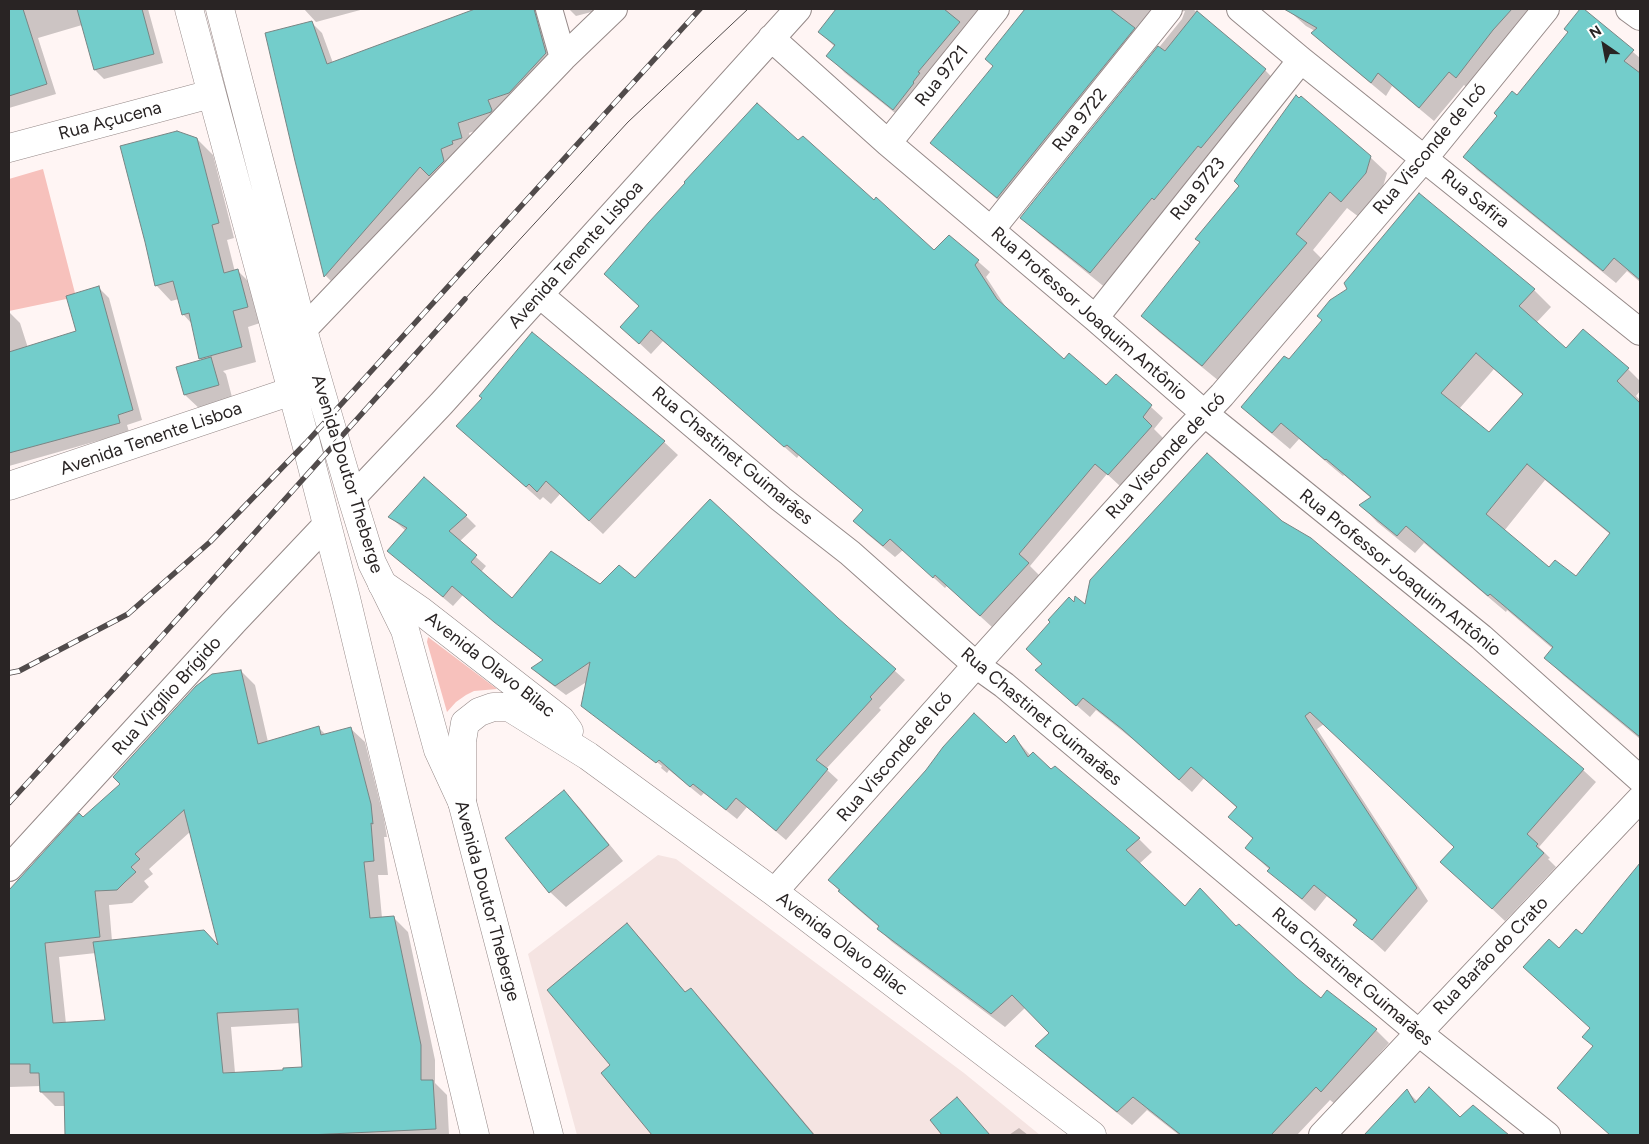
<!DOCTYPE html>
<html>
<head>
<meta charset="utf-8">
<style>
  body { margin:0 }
  #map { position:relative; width:1649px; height:1144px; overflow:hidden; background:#fff5f4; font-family:Figtree,sans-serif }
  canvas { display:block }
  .frame { position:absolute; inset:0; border:10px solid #292424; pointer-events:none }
  .north { position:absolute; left:1579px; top:20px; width:50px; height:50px; -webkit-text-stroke:4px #fff; paint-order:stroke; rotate:327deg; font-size:14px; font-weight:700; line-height:20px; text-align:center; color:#292424 }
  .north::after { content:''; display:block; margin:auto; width:18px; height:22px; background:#292424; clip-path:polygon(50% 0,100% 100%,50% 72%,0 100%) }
</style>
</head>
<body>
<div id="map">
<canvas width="1649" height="1144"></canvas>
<div class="frame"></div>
<div class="north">N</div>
</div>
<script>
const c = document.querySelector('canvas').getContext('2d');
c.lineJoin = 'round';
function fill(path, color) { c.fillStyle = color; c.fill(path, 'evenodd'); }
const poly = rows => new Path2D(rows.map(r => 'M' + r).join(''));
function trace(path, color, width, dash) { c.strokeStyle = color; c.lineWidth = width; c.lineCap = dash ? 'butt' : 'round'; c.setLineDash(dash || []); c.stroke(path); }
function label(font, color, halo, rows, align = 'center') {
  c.font = font + ' Figtree,sans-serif'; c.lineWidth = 5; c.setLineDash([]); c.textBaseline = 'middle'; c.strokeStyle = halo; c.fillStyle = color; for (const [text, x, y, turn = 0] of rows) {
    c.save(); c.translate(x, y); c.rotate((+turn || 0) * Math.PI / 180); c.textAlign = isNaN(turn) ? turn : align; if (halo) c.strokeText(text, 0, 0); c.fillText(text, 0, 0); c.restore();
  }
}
fill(poly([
  [658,855,676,859,964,1073,1040,1135,577,1135,528,954]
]), '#f5e4e2');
fill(poly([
  [43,169,76,297,9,311,9,179],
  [428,637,436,643,497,689,474,691,466,695,456,702,447,712,427,642]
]), '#f7c1bc');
fill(poly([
  [9,9,148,9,163,63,104,79,95,70,82,25,38,38,56,94,9,108],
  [304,9,364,9,316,22],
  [480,9,550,9,556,65,502,122,469,133,473,148,336,286,326,276,296,161,311,22,322,33,333,63],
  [569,9,603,9,576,16],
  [837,9,984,9,910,125,845,73,828,56,835,47,819,32],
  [1027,9,1193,9,1265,70,1281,87,1107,289,1039,234,1022,217,1182,19,1185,11,1180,12,1015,214,949,159,932,142,994,67,987,59],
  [1287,9,1536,9,1471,91,1464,85,1434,121,1392,86,1386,96,1327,47,1313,33,1315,31,1306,26],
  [1582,9,1640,58,1640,70,1638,73,1640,74,1640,282,1627,271,1616,283,1477,170,1465,157,1570,33,1565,29],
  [197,139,213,155,234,238,227,240,235,272,238,271,253,286,263,322,248,327,256,362,223,371,226,374,233,401,201,410,185,395,178,368,203,361,200,358,192,324,183,314,179,299,171,301,156,285],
  [798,142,874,201,934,252,949,236,990,272,986,277,1007,309,1065,361,1106,387,1116,375,1163,418,1154,429,1163,438,1120,486,1107,474,1030,566,1039,575,992,627,947,586,945,588,903,550,895,557,866,533,855,521,864,511,799,455,797,458,663,341,651,354,622,327],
  [1370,157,1387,173,1382,190,1359,217,1347,208,1313,250,1323,260,1219,381,1159,332,1142,316,1201,243,1240,186],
  [1420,195,1534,290,1551,307,1536,323,1566,350,1628,369,1640,381,1640,391,1636,396,1640,400,1640,739,1563,675,1546,658,1553,649,1507,610,1506,612,1424,543,1415,553,1377,522,1361,505,1371,498,1344,475,1343,476,1299,439,1290,449,1260,424,1243,407,1290,361,1349,289],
  [1494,369,1524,396,1489,434,1459,409],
  [1545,480,1611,535,1576,578,1549,569,1504,531],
  [99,288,109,298,142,420,127,425,129,432,9,466,9,313,10,313,20,323,28,348,78,332],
  [483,398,664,442,678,455,603,534,560,494,551,504,543,497,540,500,457,426],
  [466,516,476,526,459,542,486,566,481,572,512,599,635,580,837,619,905,680,879,708,881,710,826,769,838,780,786,840,747,807,737,819,704,793,701,796,669,770,667,773,661,768,662,766,591,712,591,714,582,705,588,681,566,695,543,678,533,668,544,661,463,595,453,606,388,551,406,531,390,517],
  [1281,522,1583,770,1596,782,1539,847,1550,858,1548,859,1556,867,1505,921,1442,862,1455,848,1324,724,1317,729,1428,901,1385,952,1355,925,1357,921,1327,896,1315,911,1282,883,1269,871,1270,870,1246,848,1254,840,1229,817,1237,808,1204,778,1192,792,1136,742,1096,710,1090,717,1050,682,1044,664,1075,604,1086,606],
  [241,671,255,685,268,742,319,728,326,735,350,728,365,742,384,819,387,837,384,837,388,875,378,875,382,918,394,918,408,932,435,1060,435,1083,447,1095,449,1135,67,1135,65,1106,55,1106,41,1092,41,1086,9,1087,9,893,79,815,83,819,121,784],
  [191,831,220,947,204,931,112,941,109,905,132,903,149,887,144,881,153,874,149,869],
  [96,953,106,1022,66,1024,59,957],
  [300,1023,303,1068,284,1071,235,1073,231,1027],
  [1014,737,1031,756,1139,839,1152,852,1139,864,1185,908,1236,928,1321,1000,1376,1030,1389,1043,1335,1104,1330,1100,1297,1135,1179,1135,1147,1110,1132,1125,1050,1059,1036,1046,1051,1033,1026,1007,1005,1027,892,942,878,929,880,928,853,905,829,880],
  [564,792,579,807,623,861,566,907,550,892],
  [1640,864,1640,1135,1611,1135,1571,1100,1594,1047,1591,1029,1560,950,1582,936],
  [627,925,642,940,686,993,691,990,706,1005,815,1135,654,1135,602,1073,612,1065],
  [1407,1091,1418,1102,1460,1118,1473,1107,1507,1135,1366,1135],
  [1019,1128,1028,1135,1009,1135]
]), '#0003');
const building = poly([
  [9,9,23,9,47,84,9,96,9,9],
  [77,9,142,9,154,54,94,70,77,9],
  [475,9,534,9,546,53,509,93,488,100,492,110,491,112,458,123,462,138,452,141,453,144,441,149,444,161,429,176,420,167,324,277,295,161,265,33,312,21,327,64,475,9],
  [836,9,944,9,960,22,918,72,920,73,913,82,914,83,893,110,826,56,835,45,818,32,836,9],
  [1025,9,1110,9,1135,28,997,198,930,143,993,66,985,59,1025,9],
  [1284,9,1512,9,1493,30,1456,78,1449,72,1419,108,1378,73,1371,83,1311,33,1317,28,1284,9],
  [1580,9,1584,9,1634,50,1624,61,1640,73,1640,280,1614,258,1603,271,1463,157,1497,116,1494,113,1512,91,1517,95,1568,32,1564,29,1580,9],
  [1197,11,1266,69,1201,148,1198,146,1154,200,1152,198,1090,273,1020,218,1158,46,1165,51,1197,11],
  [1296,95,1299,98,1301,96,1371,156,1366,173,1341,202,1330,192,1296,234,1307,243,1202,366,1141,316,1200,242,1195,239,1239,186,1234,181,1296,95],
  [757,103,798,140,803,136,874,200,876,197,934,250,949,235,979,260,975,265,997,299,1064,359,1069,353,1106,385,1116,374,1152,405,1143,417,1152,426,1108,475,1095,464,1019,554,1029,563,980,616,935,575,933,578,890,539,883,546,853,521,863,510,787,445,784,447,651,330,639,344,620,327,639,306,604,274,649,222,685,183,684,182,757,103],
  [177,131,197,138,219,223,212,225,224,273,238,269,248,307,233,311,242,347,199,359,189,313,182,315,173,281,155,286,145,242,120,146,177,131],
  [1419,193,1535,289,1519,306,1566,348,1583,329,1629,368,1617,381,1640,403,1640,737,1544,658,1553,647,1490,594,1488,596,1406,526,1397,536,1359,505,1371,497,1326,459,1325,460,1281,423,1272,433,1241,407,1284,356,1289,359,1322,320,1317,316,1330,300,1347,289,1344,283,1419,193],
  [1476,353,1523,394,1489,432,1441,393,1476,353],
  [1527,464,1610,533,1576,576,1555,560,1549,567,1486,514,1527,464],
  [99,286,133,410,118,415,120,423,9,453,9,352,76,331,66,296,99,286],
  [532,332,665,441,589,521,546,481,537,492,529,484,526,487,456,426,482,398,479,396,532,332],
  [211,357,219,385,184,395,176,367,211,357],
  [1207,453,1282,521,1311,538,1584,769,1527,834,1538,844,1536,846,1544,853,1492,909,1440,862,1454,847,1310,712,1305,716,1417,888,1372,940,1353,925,1357,920,1314,885,1302,899,1267,871,1270,868,1245,848,1253,838,1228,817,1237,807,1191,767,1179,780,1122,729,1083,698,1076,706,1035,670,1042,664,1026,649,1050,622,1048,620,1069,597,1074,602,1075,596,1085,604,1090,580,1207,453],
  [424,477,467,515,449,531,477,555,471,562,512,598,551,551,600,584,619,565,635,578,710,499,838,618,896,669,870,697,872,699,816,760,828,769,776,831,736,798,726,810,693,784,690,787,659,760,656,763,581,706,590,662,555,686,531,668,543,660,494,622,452,586,443,597,387,551,407,528,388,517,424,477],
  [241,670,258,744,319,726,321,735,351,727,371,804,373,824,371,823,374,861,364,862,370,918,394,916,421,1045,421,1080,433,1080,436,1129,308,1135,65,1135,64,1092,40,1092,39,1073,30,1073,30,1064,9,1064,9,890,79,813,83,817,120,784,113,777,196,686,212,674,241,670],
  [184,810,218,945,204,930,93,942,105,1020,53,1023,45,943,100,937,95,891,117,890,125,882,136,872,131,867,140,859,135,854,184,810],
  [298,1009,302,1067,283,1068,283,1070,223,1073,217,1013,298,1009],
  [974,713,1006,743,1014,735,1028,757,1033,752,1051,769,1055,766,1140,838,1126,850,1185,906,1200,888,1236,926,1239,924,1297,978,1321,998,1327,990,1377,1029,1321,1092,1316,1087,1271,1135,1181,1135,1133,1097,1117,1112,1035,1046,1049,1033,1012,995,991,1014,877,929,879,926,838,891,840,890,828,880,926,770,943,747,974,713],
  [564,790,609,845,549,893,505,838,564,790],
  [1640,863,1640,1135,1610,1135,1557,1088,1593,1046,1582,1037,1590,1028,1523,967,1549,939,1559,948,1576,929,1582,934,1640,863],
  [627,923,685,992,691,988,814,1135,652,1135,601,1073,610,1065,547,990,627,923],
  [1429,1087,1460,1117,1473,1105,1509,1135,1364,1135,1407,1089,1415,1103,1429,1087],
  [957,1097,990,1135,942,1135,930,1120,957,1097]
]);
fill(building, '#73cdcb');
trace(building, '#798584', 1);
const minor = poly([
  [549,9,563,58],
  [1240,9,1301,60,1640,332],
  [1629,9,1640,17],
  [771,38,888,143,1095,318,1204,413,1481,637,1640,779],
  [888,143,996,9],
  [991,230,1169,9],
  [540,295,781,499,850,553,976,665,1004,685,1419,1033,1547,1135],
  [1095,318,1301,60],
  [303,330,563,58,614,9],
  [352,498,441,404,798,9],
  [9,868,235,621,326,525],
  [774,892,976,665,1183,436,1222,395,1424,159,1546,9],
  [1322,1135,1640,799]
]);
const tertiary = poly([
  [9,148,211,94],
  [9,486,292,391],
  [382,584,421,611,561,720,569,731],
  [462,802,462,741,465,723,479,712,493,707,509,707,588,756,774,892,1092,1135]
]);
const primary = poly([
  [189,9,306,443,346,598,475,1135],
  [220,9,303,330,352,498,372,563,405,630,438,750,462,802,549,1135]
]);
trace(minor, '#958988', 28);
trace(tertiary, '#958988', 29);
trace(primary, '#958988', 29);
trace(minor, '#fff', 26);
trace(tertiary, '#fff', 28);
trace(primary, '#fff', 28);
trace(poly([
  [465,299,628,122,748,9]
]), '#514b4b', 1);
const rail = poly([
  [9,673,19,671,128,614,210,542,306,443,700,9],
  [9,803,153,646,465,299]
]);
trace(rail, '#514b4b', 5.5);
trace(rail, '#fff', 4, [11]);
label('18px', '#292424', '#fff', [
  ["Rua 9721",942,76,-51],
  ["Rua 9722",1080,120,-51],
  ["Rua Açucena",110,121,-15],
  ["Rua Visconde de Icó",1430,149,-50],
  ["Rua 9723",1198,189,-51],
  ["Rua Safira",1475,199,39],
  ["Avenida Tenente Lisboa",576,255,-48],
  ["Rua Professor Joaquim Antônio",1089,314,41],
  ["Avenida Tenente Lisboa",151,439,-19],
  ["Rua Chastinet Guimarães",732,456,40],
  ["Rua Visconde de Icó",1166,456,-47],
  ["Avenida Doutor Theberge",347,474,73],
  ["Rua Professor Joaquim Antônio",1400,573,39],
  ["Avenida Olavo Bilac",490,665,38],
  ["Rua Virgílio Brígido",167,696,-48],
  ["Rua Chastinet Guimarães",1041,717,40],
  ["Rua Visconde de Icó",895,757,-49],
  ["Avenida Doutor Theberge",487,901,75],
  ["Avenida Olavo Bilac",842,944,37],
  ["Rua Barão do Crato",1491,956,-46],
  ["Rua Chastinet Guimarães",1352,977,40]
]);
</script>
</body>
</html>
